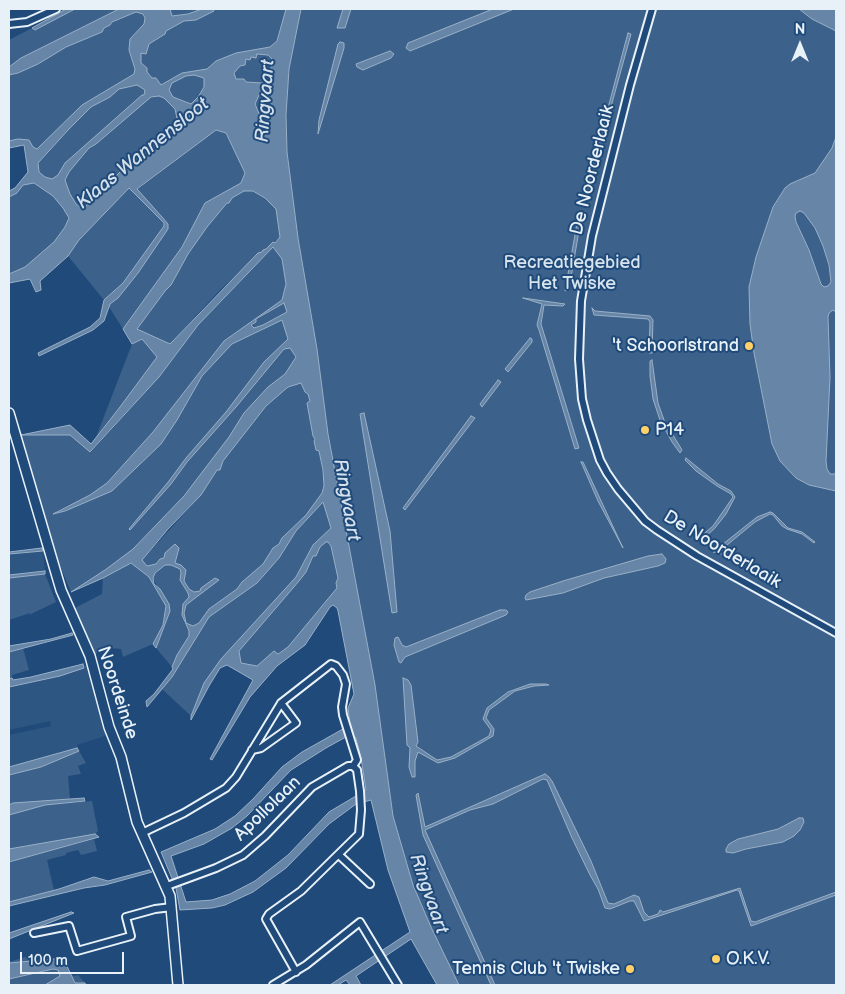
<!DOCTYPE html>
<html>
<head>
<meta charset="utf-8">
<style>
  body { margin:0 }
  #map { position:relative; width:845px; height:994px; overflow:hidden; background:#1f4a7a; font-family:"Balsamiq Sans",sans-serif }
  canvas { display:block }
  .frame { position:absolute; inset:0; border:10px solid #e8f1f8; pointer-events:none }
  .north { position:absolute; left:775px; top:20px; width:50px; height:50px; -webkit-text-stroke:4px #1f4a7a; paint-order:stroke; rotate:0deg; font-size:14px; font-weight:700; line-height:20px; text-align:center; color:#e8f1f8 }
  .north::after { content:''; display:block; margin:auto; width:18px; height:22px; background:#e8f1f8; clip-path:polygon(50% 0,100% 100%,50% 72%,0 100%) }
  .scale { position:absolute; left:20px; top:952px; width:104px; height:22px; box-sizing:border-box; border:2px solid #e8f1f8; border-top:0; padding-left:6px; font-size:15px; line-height:18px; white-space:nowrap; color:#e8f1f8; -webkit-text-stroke:4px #1f4a7a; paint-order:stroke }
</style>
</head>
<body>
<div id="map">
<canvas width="845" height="994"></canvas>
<div class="frame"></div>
<div class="north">N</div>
<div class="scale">100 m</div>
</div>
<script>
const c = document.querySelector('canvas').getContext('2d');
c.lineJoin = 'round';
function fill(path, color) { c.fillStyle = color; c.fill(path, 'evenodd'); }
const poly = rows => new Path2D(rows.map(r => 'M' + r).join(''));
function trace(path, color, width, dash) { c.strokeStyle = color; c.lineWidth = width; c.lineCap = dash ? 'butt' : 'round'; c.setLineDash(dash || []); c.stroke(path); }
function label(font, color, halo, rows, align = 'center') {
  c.font = font + ' "Balsamiq Sans",sans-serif'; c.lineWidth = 4; c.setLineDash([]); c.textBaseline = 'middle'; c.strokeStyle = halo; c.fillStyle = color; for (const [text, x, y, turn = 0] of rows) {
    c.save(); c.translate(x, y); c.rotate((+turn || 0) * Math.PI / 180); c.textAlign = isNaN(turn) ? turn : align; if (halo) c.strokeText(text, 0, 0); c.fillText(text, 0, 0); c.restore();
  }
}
fill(poly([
  [43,551,45,571,9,575,9,554],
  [87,663,108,735,77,745,79,751,77,748,61,752,9,767,9,735,51,726,50,721,9,730,9,687,60,676,84,668]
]), '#2e5683');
fill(poly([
  [75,9,119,9,21,58,9,67,9,40,32,28,35,30],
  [169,9,286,9,277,41,270,47,272,69,267,90,271,101,271,120,261,118,246,82,236,79,234,73,204,87,178,123,83,209,39,172,38,163,69,129,91,107,119,89,137,85,141,64,141,53,170,14],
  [301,9,836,9,836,985,458,985,431,927,413,885,393,816,375,685,328,434,317,349,298,238,287,152,286,115,289,69],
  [136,12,143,14,145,18,144,24,130,39,129,50,135,69,134,74,82,105,37,149,18,139,9,141,9,75,19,73,38,64,66,46,102,32,103,28,110,25,112,22],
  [216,130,226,133,245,173,241,183,205,203,182,247,123,329,109,307,110,303,118,298,168,229,162,217,137,190],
  [28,183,34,183,53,196,63,208,69,218,65,227,54,242,25,267,9,274,9,197,18,193,23,185],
  [129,188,164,223,164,226,123,283,104,300,68,256,79,240],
  [244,191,253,191,265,198,276,209,280,237,220,290,170,344,137,329,165,291,171,285,188,254,207,227,227,202,229,203,232,198],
  [273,247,282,258,286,284,282,300,224,341,153,432,107,483,90,495,55,512,112,491,202,376,232,344,282,320,296,357,285,374,184,496,133,549,105,570,71,592,58,561,21,435,70,435,91,452,159,377,198,325],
  [284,303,287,312,263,325,254,328,251,326,256,322,256,320],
  [142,339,157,357,120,407,96,437,132,344],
  [301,382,305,392,308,394,310,401,308,403,323,470,324,487,322,493,306,515,282,538,279,544,273,548,263,564,242,582,237,589,209,609,199,623,193,626,186,623,184,613,186,605,218,580,200,591,194,592,189,589,184,581,185,570,175,564,179,548,164,558,160,559,156,564,147,566,142,560,201,495,217,470,220,470,223,461,266,406,288,387],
  [323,502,332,528,313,545,296,577,204,683,191,716,162,689,172,677,209,617,257,583,279,558,296,531],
  [326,542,328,542,331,546,338,578,336,583,337,588,288,647,256,666,241,664,239,651,299,581,306,572,313,556,316,556,320,547],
  [131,563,149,577,166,606,163,625,153,644,123,657,121,649,109,648,95,654,73,609,102,594,103,578],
  [165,565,171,565,179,569,181,573,180,580,188,593,189,597,183,605,184,622,189,631,189,636,172,667,156,648,170,611,153,578,155,573],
  [45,574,56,602,29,615,30,613,9,620,9,578],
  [23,648,29,670,12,675,12,678,9,679,9,652],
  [79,751,86,763,78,766,81,774,68,776,70,799,9,805,9,775,41,767],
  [92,801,98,831,95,834,9,849,9,815,45,805],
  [94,839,97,851,81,855,78,850,66,853,66,855,47,860,54,890,9,902,9,862],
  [25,957,35,960,66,962,70,974,74,976,78,975,87,985,9,985,9,962]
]), '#3c628c');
const water = poly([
  [66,9,75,9,35,30,32,28,66,9],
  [119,9,170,9,172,16,188,14,202,9,213,9,214,11,196,20,184,21,166,31,165,34,149,44,146,54,141,53,141,63,147,68,147,72,152,78,156,78,161,85,182,73,207,69,216,61,236,53,270,47,277,41,286,9,301,9,289,69,286,115,287,152,298,238,317,349,328,434,375,685,393,816,413,885,431,927,459,985,437,985,411,939,356,976,361,985,350,985,346,980,338,985,330,985,410,932,388,870,371,800,356,804,329,824,286,868,253,892,225,905,212,908,180,910,176,888,161,852,215,829,235,816,253,799,282,767,302,752,350,725,348,708,354,694,338,611,337,608,333,605,330,607,305,645,277,666,250,697,212,760,210,759,253,680,227,665,220,668,209,686,191,720,191,716,204,683,221,659,296,577,313,545,331,528,323,502,296,531,279,558,257,583,209,617,172,677,147,707,146,701,154,694,173,669,172,667,177,655,189,636,189,631,182,615,183,604,189,597,188,593,180,580,181,573,180,569,171,565,165,565,155,573,153,578,154,584,160,589,169,604,170,611,156,648,153,644,163,625,166,606,149,577,131,563,103,578,71,592,105,570,133,549,184,496,229,437,244,413,268,387,285,374,296,357,290,348,284,349,236,407,187,462,171,484,130,530,129,529,169,481,186,458,226,412,264,362,288,339,282,320,232,344,202,376,177,420,161,444,112,491,65,511,53,514,90,495,107,483,153,432,224,341,282,300,286,284,282,259,273,247,198,325,159,377,90,452,70,435,21,435,70,425,91,444,120,407,157,357,142,339,132,344,123,329,182,247,205,203,241,183,245,173,226,133,216,130,137,189,162,217,168,224,168,229,138,273,118,298,110,304,104,321,93,330,39,356,38,353,90,327,100,318,104,300,123,283,164,226,164,223,129,188,79,240,68,256,40,281,41,290,36,292,30,279,9,283,9,274,25,267,54,242,65,227,69,218,63,208,53,196,34,183,23,185,17,193,9,197,9,191,15,188,28,172,24,145,9,148,9,141,18,139,29,140,33,147,37,149,82,105,134,74,135,69,129,50,130,39,144,24,145,18,143,14,136,12,112,22,110,25,104,28,102,32,66,47,38,64,18,73,9,75,9,67,21,58,119,9],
  [257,54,268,55,272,59,270,78,262,83,246,82,244,79,236,79,234,73,240,66,245,65,246,59,250,60,251,57,256,58,257,54],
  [194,75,204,78,204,87,198,97,191,104,173,97,169,90,172,83,186,76,194,75],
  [137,85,145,90,144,95,142,95,65,163,58,175,52,179,45,177,39,172,38,163,69,129,91,107,110,97,119,89,137,85],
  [267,90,271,101,271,119,261,118,255,104,259,95,267,90],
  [159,96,164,98,175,109,178,123,161,139,122,170,83,209,76,204,70,194,65,180,69,172,89,148,96,144,151,97,159,96],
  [244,191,253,191,265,198,276,209,280,237,275,243,273,242,266,249,263,250,262,252,258,253,170,344,137,329,165,291,171,285,188,254,207,227,227,203,229,203,232,198,244,191],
  [284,303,287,312,263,325,254,328,251,325,256,322,256,319,284,303],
  [301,383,305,392,308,394,310,401,307,403,313,436,315,439,314,441,316,450,319,451,323,470,324,486,322,493,306,515,282,538,279,544,273,548,263,564,242,582,237,589,209,609,199,623,193,626,186,623,184,613,186,605,219,580,215,578,201,588,200,591,194,592,189,589,184,581,186,570,181,565,175,563,179,548,175,544,165,553,164,558,160,559,156,564,147,566,142,560,168,529,201,495,217,470,220,470,223,461,266,406,288,387,301,383],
  [326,542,328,542,331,546,338,578,336,583,337,588,288,647,278,654,274,651,257,666,241,663,239,651,299,581,306,572,313,556,316,556,320,547,326,542],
  [353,735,356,738,361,758,366,790,329,812,288,855,255,881,230,894,212,900,186,902,171,856,204,844,232,828,247,816,291,770,326,748,344,738,353,735],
  [343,9,351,9,345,28,337,28,343,9],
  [493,9,514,9,410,51,406,48,408,43,493,9],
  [799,9,836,9,836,31,812,19,799,9],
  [628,33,631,34,586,198,584,198,628,33],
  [340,42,344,43,344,48,318,134,319,120,338,44,340,42],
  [390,51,394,54,391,58,363,70,357,67,356,64,390,51],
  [836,137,836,312,833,310,829,313,828,317,830,377,826,461,827,469,830,474,836,474,836,491,809,485,796,478,780,461,772,444,754,353,750,324,749,287,756,257,773,207,785,188,790,184,815,173,832,148,836,137],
  [800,211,804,213,815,228,823,246,829,265,831,282,828,286,824,287,821,284,809,250,796,222,795,216,796,213,800,211],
  [579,212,582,213,569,289,565,291,579,212],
  [523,298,565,304,563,306,544,305,541,324,579,448,575,449,539,330,537,325,542,304,523,298],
  [592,308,595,311,650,316,653,320,652,353,649,353,650,322,648,319,594,315,592,308],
  [530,338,532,339,532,342,508,372,505,369,530,338],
  [652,360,658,403,664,420,682,450,680,453,672,442,660,420,653,399,650,376,650,361,652,360],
  [498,380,501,382,482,407,480,404,498,380],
  [364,413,390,531,397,612,392,613,360,414,364,413],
  [471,416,475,418,405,510,403,508,471,416],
  [686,458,718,484,731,491,735,497,726,514,715,528,702,540,700,537,713,526,733,497,731,494,717,486,696,471,685,460,686,458],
  [581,462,583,462,623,548,598,501,581,462],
  [770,512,773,513,788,528,802,532,815,542,814,543,802,534,787,529,782,526,773,515,770,514,755,522,721,550,744,564,743,565,719,553,713,552,757,517,770,512],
  [42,548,43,551,9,554,9,552,42,548],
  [662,554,666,559,665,563,658,566,604,578,563,593,526,600,525,598,526,595,530,592,563,581,648,556,662,554],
  [45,571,45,574,9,578,9,575,45,571],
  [500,610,506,610,508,612,506,615,405,657,401,663,399,662,394,645,395,638,398,637,402,645,406,647,500,610],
  [72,633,73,635,9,652,9,646,51,639,72,633],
  [83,664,84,668,60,676,9,687,9,679,12,678,13,680,31,677,83,664],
  [403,678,408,680,411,685,418,742,416,746,437,760,451,757,489,736,491,730,483,719,487,708,508,692,530,684,546,684,549,685,534,686,515,691,500,702,489,710,486,718,494,729,493,736,455,758,438,763,418,752,415,761,415,777,412,777,409,767,410,748,407,745,403,678],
  [77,748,79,751,41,767,9,775,9,767,77,748],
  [545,774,549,777,552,781,591,861,608,903,614,904,634,895,639,897,644,912,649,917,658,914,660,910,663,912,740,888,751,921,755,922,836,892,836,895,751,926,739,891,737,890,644,921,634,901,630,901,610,909,605,908,598,889,590,875,572,838,547,780,543,779,493,804,470,810,425,830,495,985,491,985,423,835,416,795,418,793,425,827,545,774],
  [84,798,85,801,45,805,9,815,9,805,13,803,84,798],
  [799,818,803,818,804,822,800,830,794,836,783,842,746,849,733,853,726,852,726,849,729,844,738,839,778,829,799,818],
  [95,834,99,837,9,862,9,849,95,834],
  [149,870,152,872,105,885,84,888,9,906,9,902,59,889,94,877,108,881,149,870],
  [71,912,74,913,9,939,9,933,71,912],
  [64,958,65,962,75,983,85,983,86,985,45,985,60,976,58,970,53,969,9,979,9,963,64,958]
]);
fill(water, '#6685a7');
trace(water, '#9ab0c7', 1);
const street = poly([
  [652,9,630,85,592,236,587,266,581,301,579,359,582,399,587,420,600,460,607,473,618,489,645,521,657,530,697,556,836,633],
  [9,24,27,22,56,9],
  [252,750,261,748,296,723,281,703],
  [142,833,184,813,226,788,236,777,281,703,331,664,336,666,343,675,346,684,342,707,343,715,357,760,353,766],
  [339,855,370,884],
  [167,886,216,868,243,855,265,836,312,787,348,766,353,766,357,770,360,791,361,810,359,834,301,891,269,914,266,919,296,972],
  [34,933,69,926,77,951,131,936,126,917,155,909,172,907],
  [273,985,306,965,360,922,398,985]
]);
const secondary = poly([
  [9,413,61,590,90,656,109,727,121,757,137,822,170,896,178,985]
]);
trace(street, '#e8f1f8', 10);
trace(secondary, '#e8f1f8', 12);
trace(street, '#1f4a7a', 6);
trace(secondary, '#1f4a7a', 9);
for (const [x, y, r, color] of [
  [749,346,5,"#ffd166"],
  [645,430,5,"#ffd166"],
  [716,959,5,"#ffd166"],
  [630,969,5,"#ffd166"]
]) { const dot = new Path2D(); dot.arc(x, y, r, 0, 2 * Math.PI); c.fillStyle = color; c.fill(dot); trace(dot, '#1f4a7a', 2); }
label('18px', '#e8f1f8', '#1f4a7a', [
  ["De Noorderlaaik",593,170,-76],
  ["De Noorderlaaik",722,550,31],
  ["Noordeinde",117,693,72],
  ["Apollolaan",268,809,-44]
]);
label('18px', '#d7e3ed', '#1f4a7a', [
  ["Recreatiegebied",572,263],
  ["Het Twiske",572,284]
]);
label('18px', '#e8f1f8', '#1f4a7a', [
  ["'t Schoorlstrand",739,346],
  ["P14",655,430,"left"],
  ["O.K.V.",726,959,"left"],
  ["Tennis Club 't Twiske",620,969]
], 'right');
label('italic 19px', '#d4e1ec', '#1f4a7a', [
  ["Ringvaart",266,101,-86],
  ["Klaas Wannensloot",143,154,-39],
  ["Ringvaart",346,500,80],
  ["Ringvaart",428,894,71]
]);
</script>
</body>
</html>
